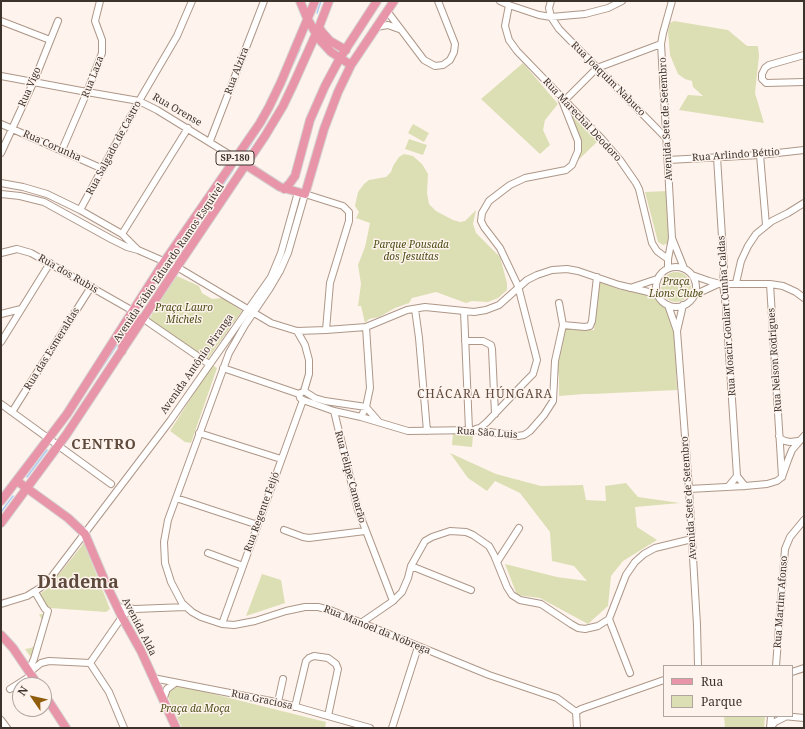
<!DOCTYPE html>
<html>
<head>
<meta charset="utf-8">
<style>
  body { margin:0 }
  #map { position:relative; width:805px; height:729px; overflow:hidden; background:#fef3ed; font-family:"Noto Serif",serif }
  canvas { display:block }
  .frame { position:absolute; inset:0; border:2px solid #3c332d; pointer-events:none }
  .legend { position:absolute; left:663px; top:665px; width:130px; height:52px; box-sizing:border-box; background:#fef3ed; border:1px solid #b0a6a0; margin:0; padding:5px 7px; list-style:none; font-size:12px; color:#3c332d }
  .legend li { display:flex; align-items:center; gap:8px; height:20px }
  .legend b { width:20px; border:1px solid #b0a6a0 }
  .north { position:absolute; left:12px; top:677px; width:40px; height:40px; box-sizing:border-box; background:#fef3ed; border:1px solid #b0a6a0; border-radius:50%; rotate:304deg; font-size:11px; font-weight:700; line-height:16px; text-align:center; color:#3c332d }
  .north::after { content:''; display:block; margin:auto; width:14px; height:18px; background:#905d0d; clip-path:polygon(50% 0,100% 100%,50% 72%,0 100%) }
</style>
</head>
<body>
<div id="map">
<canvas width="805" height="729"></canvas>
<div class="frame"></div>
<ul class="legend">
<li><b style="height:5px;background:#e995a9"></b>Rua</li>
<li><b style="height:11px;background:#dcdfb3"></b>Parque</li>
</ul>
<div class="north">N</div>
</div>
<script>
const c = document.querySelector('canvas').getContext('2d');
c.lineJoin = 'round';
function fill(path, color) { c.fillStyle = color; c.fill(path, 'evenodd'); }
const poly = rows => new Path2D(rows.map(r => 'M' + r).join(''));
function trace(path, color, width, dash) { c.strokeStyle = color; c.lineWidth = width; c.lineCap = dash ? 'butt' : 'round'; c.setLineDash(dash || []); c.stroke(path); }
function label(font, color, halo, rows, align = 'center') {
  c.font = font + ' "Noto Serif",serif'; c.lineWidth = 3; c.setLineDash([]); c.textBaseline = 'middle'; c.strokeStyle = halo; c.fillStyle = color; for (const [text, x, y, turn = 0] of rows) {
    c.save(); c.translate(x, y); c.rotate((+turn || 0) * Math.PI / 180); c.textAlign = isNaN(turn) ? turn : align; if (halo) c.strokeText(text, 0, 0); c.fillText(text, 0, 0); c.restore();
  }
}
fill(poly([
  [674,21,728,30,747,46,758,46,759,56,755,93,764,123,679,110,688,95,703,96,693,87,692,81,685,79,678,74,670,55,668,32,670,23],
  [523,63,558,104,545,120,543,130,550,145,540,154,481,99],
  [563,100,599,140,568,170,581,146],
  [413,124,429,133,424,142,408,133],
  [409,139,427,145,423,155,405,149],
  [404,154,413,156,422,164,428,174,427,193,429,204,436,211,453,220,460,222,465,221,476,210,473,224,476,233,500,257,507,283,507,290,498,298,488,302,472,301,466,303,436,292,412,298,409,303,395,308,379,317,369,319,365,323,361,306,358,306,361,284,358,265,365,247,370,223,356,218,359,212,355,206,358,192,364,184,369,180,386,177,391,172,393,166,399,157],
  [667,191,670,229,669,243,663,245,658,242,645,192],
  '661 287a15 15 0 1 1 30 0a15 15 0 1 1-30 0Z',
  [177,276,199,286,202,293,212,299,222,298,242,311,207,360,148,322,158,303],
  [599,281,618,289,656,296,660,303,666,307,675,331,677,390,592,394,584,394,559,396,559,377,557,367,566,326,594,330],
  [212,365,217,368,191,443,185,442,170,431],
  [453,433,473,435,472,447,452,445],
  [450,453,496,474,541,486,583,485,586,500,606,501,605,486,626,483,638,497,680,503,635,507,637,527,657,540,623,561,611,576,608,606,588,624,540,598,517,595,505,564,557,577,587,581,574,566,552,561,550,532,520,493,495,481,487,491,468,478],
  [84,543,110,609,106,612,50,608,47,606,40,594,48,588],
  [262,574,281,580,285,603,246,616],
  [39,614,51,614,36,660,32,659,25,649,31,648,34,646,42,620],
  [176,687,189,688,326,722,325,728,182,728,168,697,169,692],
  [724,716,765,716,764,728,725,728]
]), '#dcdfb3');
trace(poly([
  [317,13,321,1],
  [293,64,300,49],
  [247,150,265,122],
  [179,249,233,170],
  [88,388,117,345],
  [27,477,47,450],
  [1,512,13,496]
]), '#aeccf2', 1.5);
const minor = poly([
  [500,1,509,5,539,15,551,17,585,14,608,8,622,1],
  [551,1,549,8,551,17,559,29,667,139],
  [509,5,505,26,509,40,517,51,602,139,620,160,636,183,639,189,652,243,657,251,668,259],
  [387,11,424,60,435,66,443,65,450,60,454,52,455,44,438,1],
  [1,21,50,40],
  [376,27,388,25,399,29],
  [804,55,769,65,765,68,762,74,762,79,766,83,804,82],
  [1,76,87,92,139,101,157,110,235,158],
  [564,101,597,68,661,44],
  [1,124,103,169],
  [210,141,264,1],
  [62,150,87,92,102,53,102,40,95,21,100,1],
  [1,153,34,81,58,21],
  [760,155,766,225],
  [717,157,724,269,723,284,726,307,737,476,745,486],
  [668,160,760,155,804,150],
  [1,183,23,187,47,194,80,210,122,234,138,250,177,267,271,323,297,331,326,330,366,327,407,310,425,307,474,312,486,310,499,305,527,280,537,275,552,270,567,269,578,271,619,285,657,294],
  [1,194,20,196,44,202,111,239,127,247,138,250],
  [80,210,139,101,177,36,192,1],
  [122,234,188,128],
  [672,238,684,268],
  [1,253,17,249,31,253,133,311],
  '656 287a20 20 0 1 1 40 0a20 20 0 1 1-40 0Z',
  [668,268,668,259,672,238,661,44,663,33,672,1],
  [692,275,709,281,720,284,770,284,783,286,796,292,804,298],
  [736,283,741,261,748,246,756,234,772,221,788,213,804,203],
  [770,284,782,477],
  [630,288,657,279],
  [694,295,718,284],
  [668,305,677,331,689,489,697,625,698,666],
  [415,309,419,338,427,431],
  [464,311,469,430],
  [1,314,21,309],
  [144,318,148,322,209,364],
  [563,325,585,327,590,326,592,321,597,277],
  [326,330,330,283,349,221,349,212,343,206,305,194,288,253,280,271,270,288,245,325,229,353,168,520,164,542,165,563,171,582,182,603,192,612,201,617,222,624,234,625,255,621,286,611,305,607,318,607,330,610,489,675,557,698,576,712,577,728],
  [297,331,305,345,309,360,309,374,304,391],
  [677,331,683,305],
  [465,341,483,341,491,345,492,349,495,414],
  [1,342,50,263],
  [223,368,299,394],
  [1,404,111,484],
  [334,411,358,510,393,601],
  [12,412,91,287],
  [361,417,366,407,370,388,366,327],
  [379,422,366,407,325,401,315,398,304,391,299,394,300,398,303,400,334,411,361,417,408,431,475,430,518,436,524,435,530,431,544,415,553,401,555,361,563,325,559,303],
  [476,429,480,428,487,422,526,381,533,374,537,360,518,286,500,248,484,227,481,221,482,213,489,201,510,185,525,178,566,170,572,165,578,151,578,141,561,98],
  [199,433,281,459],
  [779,436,781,439,785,441,790,442,798,441],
  [728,487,737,476],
  [689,489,745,486,767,484,777,481,782,477,788,460,792,450,804,436],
  [176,498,258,525],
  [284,530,303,537,309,538,365,531],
  [208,553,243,566],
  [497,562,519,528],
  [411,566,471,590],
  [1,604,27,596,40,588,50,579,170,421,271,277,281,253,298,192],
  [117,607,135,609,186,607],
  [609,619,630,673],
  [361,623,393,601,402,592,408,578,411,566,425,541,432,537,450,531,466,532,473,535,489,546,494,555,507,587,512,595,520,600,541,604,571,624,578,628,585,629,598,626,609,619,626,575,635,562,644,554,655,548,692,539],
  [222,624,303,400],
  [90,663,109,692,124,728],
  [90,663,122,617,130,610,135,609],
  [776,666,785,549,790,537,804,520],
  [29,670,34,659,48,611,45,609,35,592],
  [30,672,41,663,49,661,90,663],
  [792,672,804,668],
  [153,678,286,704,370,728],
  [10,689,32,675],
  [163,700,167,689,175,683],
  [278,702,283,679],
  [295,707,306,661,309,658,314,656,328,658,336,664,338,669,328,716],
  [576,712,581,709,664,680],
  [783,716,804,718],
  [1,720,7,728],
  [392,728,418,647],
  [770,728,775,722,785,717],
  [770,728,771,716]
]);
const major = poly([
  [300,1,307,18,319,39,331,52,351,65],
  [319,27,322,32,330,41,346,50],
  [235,158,280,187,305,194,324,129,338,92,351,65,394,1],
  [284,189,290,183,295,176,310,120,325,86,340,58,377,1],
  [122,351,123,341,136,317,135,313,133,311],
  [17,481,68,518,85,534,107,586,122,617,141,651,176,728],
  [1,501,67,414,164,262,260,123,269,107,281,82,315,1],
  [1,523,66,435,177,267,265,136,283,106,293,85,319,27,329,1],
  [1,635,13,648,38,685],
  [44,694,66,728]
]);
trace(minor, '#ae9788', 8);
trace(major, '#d4d2d1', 10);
trace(minor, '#fff', 6);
trace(major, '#e995a9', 8);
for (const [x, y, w] of [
  [235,158,38]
]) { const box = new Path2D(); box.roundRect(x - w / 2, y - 7, w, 14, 3); c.fillStyle = '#fef3ed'; c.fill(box); trace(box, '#3c332d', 1); }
label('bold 9px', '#3c332d', null, [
  ["SP-180",235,158]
]);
label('10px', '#3c332d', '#fef3ed', [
  ["Rua Alzira",237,71,-69],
  ["Rua Laza",93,77,-69],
  ["Rua Joaquim Nabuco",608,79,45],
  ["Rua Vigo",30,87,-67],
  ["Rua Orense",177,110,30],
  ["Avenida Sete de Setembro",666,119,-93],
  ["Rua Marechal Deodoro",582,120,47],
  ["Rua Corunha",52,146,24],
  ["Rua Salgado de Castro",114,148,-62],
  ["Rua Arlindo Béttio",736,155,-4],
  ["Avenida Fábio Eduardo Ramos Esquível",169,263,-56],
  ["Rua dos Rubis",68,274,30],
  ["Rua Moacir Goulart Cunha Caldas",727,316,-94],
  ["Rua das Esmeraldas",52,349,-58],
  ["Rua Nelson Rodrigues",775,360,-94],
  ["Avenida Antônio Piranga",197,364,-55],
  ["Rua São Luis",487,433,4],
  ["Rua Felipe Camarão",350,477,75],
  ["Avenida Sete de Setembro",689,498,-94],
  ["Rua Regente Feijó",262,512,-70],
  ["Rua Martim Afonso",781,602,-86],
  ["Avenida Alda",139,627,63],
  ["Rua Manoel da Nóbrega",377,630,22],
  ["Rua Graciosa",262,700,12]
]);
label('italic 10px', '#4b4d16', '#fef3ed', [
  ["Parque Pousada",411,245],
  ["dos Jesuítas",411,257],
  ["Praça",676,282],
  ["Lions Clube",676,294],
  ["Praça Lauro",184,308],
  ["Michels",184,320],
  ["Praça da Moça",195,709]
]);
c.letterSpacing = '1px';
label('12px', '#5e4a3c', '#fef3ed', [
  ["CHÁCARA HÚNGARA",485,395]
]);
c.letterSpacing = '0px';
c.letterSpacing = '1px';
label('bold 14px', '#5e4a3c', '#fef3ed', [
  ["CENTRO",104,445]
]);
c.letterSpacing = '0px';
label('bold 18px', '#5e4a3c', '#fef3ed', [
  ["Diadema",78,583]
]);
</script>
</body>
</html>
